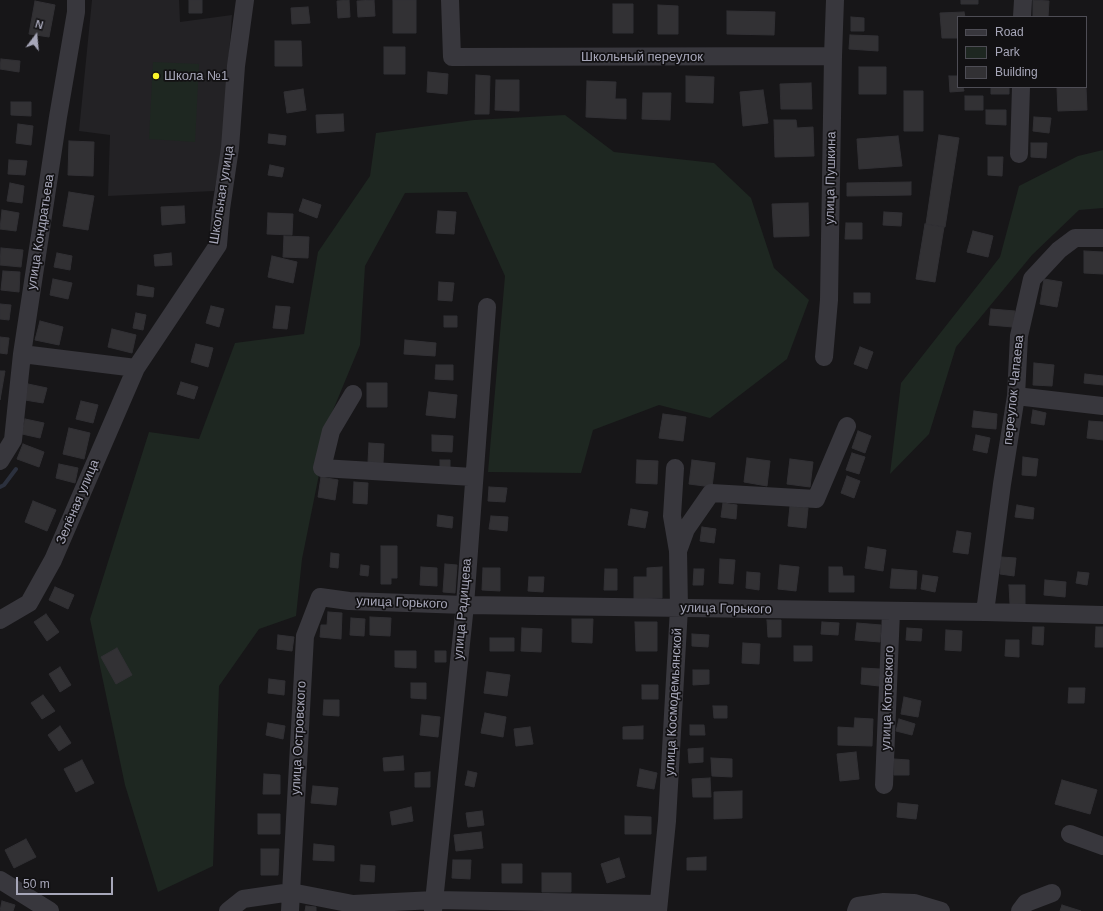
<!DOCTYPE html>
<html>
<head>
<meta charset="utf-8">
<style>
  body { margin:0 }
  #map { position:relative; width:1103px; height:911px; overflow:hidden; background:#171618; font-family:Arial,sans-serif }
  canvas { display:block }
  .legend { position:absolute; left:957px; top:16px; width:130px; height:72px; box-sizing:border-box; background:#121113; border:1px solid #4e4d55; margin:0; padding:5px 7px; list-style:none; font-size:12px; color:#a7a7b9 }
  .legend li { display:flex; align-items:center; gap:8px; height:20px }
  .legend b { width:20px; border:1px solid #4e4d55 }
  .north { position:absolute; left:16px; top:16px; width:40px; height:40px; -webkit-text-stroke:3px #121113; paint-order:stroke; rotate:16deg; font-size:11px; font-weight:700; line-height:16px; text-align:center; color:#a7a7b9 }
  .north::after { content:''; display:block; margin:auto; width:14px; height:18px; background:#a7a7b9; clip-path:polygon(50% 0,100% 100%,50% 72%,0 100%) }
  .scale { position:absolute; left:16px; top:877px; width:97px; height:18px; box-sizing:border-box; border:2px solid #a7a7b9; border-top:0; padding-left:5px; font-size:12px; line-height:14px; white-space:nowrap; color:#a7a7b9; -webkit-text-stroke:3px #121113; paint-order:stroke }
</style>
</head>
<body>
<div id="map">
<canvas width="1103" height="911"></canvas>
<ul class="legend">
<li><b style="height:5px;background:#38373d"></b>Road</li>
<li><b style="height:11px;background:#1e2721"></b>Park</li>
<li><b style="height:11px;background:#323134"></b>Building</li>
</ul>
<div class="north">N</div>
<div class="scale">50 m</div>
</div>
<script>
const c = document.querySelector('canvas').getContext('2d');
c.lineJoin = 'round';
function fill(path, color) { c.fillStyle = color; c.fill(path, 'evenodd'); }
const poly = rows => new Path2D(rows.map(r => 'M' + r).join(''));
function trace(path, color, width, dash) { c.strokeStyle = color; c.lineWidth = width; c.lineCap = dash ? 'butt' : 'round'; c.setLineDash(dash || []); c.stroke(path); }
function label(font, color, halo, rows, align = 'center') {
  c.font = font + ' Arial,sans-serif'; c.lineWidth = 3.5; c.setLineDash([]); c.textBaseline = 'middle'; c.strokeStyle = halo; c.fillStyle = color; for (const [text, x, y, turn = 0] of rows) {
    c.save(); c.translate(x, y); c.rotate((+turn || 0) * Math.PI / 180); c.textAlign = isNaN(turn) ? turn : align; if (halo) c.strokeText(text, 0, 0); c.fillText(text, 0, 0); c.restore();
  }
}
fill(poly([
  [92,0,179,0,180,22,232,15,221,159,214,191,108,196,110,135,79,131]
]), '#232225');
fill(poly([
  [153,62,199,64,195,142,149,139],
  [565,115,614,152,714,163,751,198,774,268,809,300,787,359,710,418,659,405,593,430,581,473,488,472,505,276,467,192,405,193,365,266,360,345,331,415,302,559,296,616,259,629,219,686,213,866,158,892,125,785,90,619,149,432,199,439,235,343,304,334,318,252,370,176,376,133,474,120],
  [1103,150,1103,208,1079,210,1032,255,956,347,929,434,890,474,901,383,1000,257,1019,186,1078,156]
]), '#1e2721');
trace(poly([
  [0,487,4,485,16,469]
]), '#2b303d', 4);
const building = poly([
  [189,0,202,0,202,13,189,13,189,0],
  [349,0,350,17,338,18,337,1,349,0],
  [374,0,375,16,358,17,357,1,374,0],
  [393,0,416,0,416,33,393,33,393,0],
  [961,0,978,0,978,4,961,4,961,0],
  [1033,0,1049,1,1048,17,1033,17,1033,0],
  [35,1,55,5,49,37,29,34,35,1],
  [613,4,633,4,633,33,613,33,613,4],
  [658,5,678,6,678,34,658,34,658,5],
  [308,7,310,23,292,24,291,8,308,7],
  [727,11,775,12,774,35,727,34,727,11],
  [964,12,965,17,958,17,958,38,942,38,940,13,964,12],
  [851,17,864,18,864,31,851,31,851,17],
  [850,35,878,36,878,51,849,49,850,35],
  [275,41,301,41,302,66,275,66,275,41],
  [384,47,405,47,405,74,384,74,384,47],
  [1,59,20,61,19,72,0,69,1,59],
  [859,67,886,67,886,94,859,94,859,67],
  [428,72,448,74,447,94,427,92,428,72],
  [476,75,490,76,489,114,475,114,476,75],
  [686,76,714,77,713,103,686,102,686,76],
  [949,76,958,76,958,87,963,87,964,91,950,92,949,76],
  [496,80,519,80,519,111,495,110,496,80],
  [587,81,616,82,615,99,626,99,626,119,586,117,587,81],
  [811,83,812,109,781,109,780,84,811,83],
  [991,87,1009,87,1009,94,991,94,991,87],
  [1086,87,1087,110,1058,111,1057,88,1086,87],
  [303,89,306,110,287,113,284,92,303,89],
  [763,90,768,123,743,126,740,92,763,90],
  [904,91,923,91,923,131,904,131,904,91],
  [643,93,671,93,670,120,642,119,643,93],
  [965,96,983,96,983,110,965,110,965,96],
  [11,102,31,102,31,116,11,115,11,102],
  [986,110,1006,110,1006,125,986,124,986,110],
  [343,114,344,131,317,133,316,115,343,114],
  [1034,117,1051,118,1049,133,1033,131,1034,117],
  [774,120,796,120,797,128,813,127,814,156,775,157,774,120],
  [18,124,33,126,31,145,16,143,18,124],
  [269,134,286,136,285,145,268,143,269,134],
  [939,135,959,138,945,227,926,224,939,135],
  [898,136,902,166,859,169,857,139,898,136],
  [69,141,94,142,93,176,68,175,69,141],
  [1031,143,1047,143,1046,158,1031,157,1031,143],
  [988,157,1003,157,1002,176,988,175,988,157],
  [9,160,27,161,25,175,8,174,9,160],
  [270,165,284,168,282,177,268,175,270,165],
  [911,182,911,195,847,196,847,183,911,182],
  [10,183,24,186,22,203,7,201,10,183],
  [69,192,94,196,88,230,63,226,69,192],
  [303,199,321,205,317,218,299,211,303,199],
  [808,203,809,236,774,237,772,204,808,203],
  [184,206,185,223,162,225,161,207,184,206],
  [2,210,19,213,16,231,0,229,2,210],
  [438,211,456,212,454,234,436,233,438,211],
  [884,212,902,213,901,226,883,225,884,212],
  [268,213,293,214,292,235,267,234,268,213],
  [846,223,862,223,862,239,845,239,846,223],
  [925,224,944,227,935,282,916,279,925,224],
  [973,231,993,236,988,257,967,252,973,231],
  [284,236,309,237,308,258,283,257,284,236],
  [1,248,23,250,21,267,0,265,1,248],
  [1084,251,1103,252,1103,274,1084,273,1084,251],
  [57,253,72,256,70,270,54,267,57,253],
  [171,253,172,265,155,266,154,255,171,253],
  [272,256,297,262,293,283,268,277,272,256],
  [3,271,20,272,19,292,1,290,3,271],
  [53,279,72,283,68,299,50,295,53,279],
  [1044,279,1062,282,1057,307,1040,304,1044,279],
  [439,282,454,283,452,301,438,300,439,282],
  [138,285,154,288,153,297,137,295,138,285],
  [854,293,870,293,870,303,854,303,854,293],
  [0,304,11,305,9,320,0,319,0,304],
  [211,306,224,309,219,327,206,323,211,306],
  [276,306,290,307,287,329,273,328,276,306],
  [991,309,1015,311,1013,327,989,325,991,309],
  [136,313,146,315,143,330,133,328,136,313],
  [444,316,457,316,457,327,444,327,444,316],
  [40,321,63,327,59,345,35,340,40,321],
  [112,329,136,335,132,353,108,347,112,329],
  [0,337,9,338,7,354,0,353,0,337],
  [405,340,436,343,435,356,404,354,405,340],
  [196,344,213,348,208,367,191,362,196,344],
  [860,347,873,352,867,369,854,364,860,347],
  [1034,363,1054,365,1052,386,1033,385,1034,363],
  [436,365,453,365,453,380,435,379,436,365],
  [0,371,5,371,0,400,0,371],
  [1085,374,1103,376,1103,385,1084,383,1085,374],
  [181,382,198,387,194,399,177,394,181,382],
  [367,383,387,383,387,407,367,407,367,383],
  [28,384,47,388,43,403,25,400,28,384],
  [429,392,457,395,455,418,426,415,429,392],
  [81,401,98,405,93,423,76,419,81,401],
  [1033,410,1046,413,1044,425,1031,423,1033,410],
  [974,411,997,414,996,429,972,427,974,411],
  [663,414,686,417,683,441,659,438,663,414],
  [25,419,44,423,40,438,22,434,25,419],
  [1089,421,1103,422,1103,440,1087,438,1089,421],
  [69,428,90,433,84,459,63,454,69,428],
  [858,431,871,436,865,453,852,448,858,431],
  [432,435,453,436,452,452,432,451,432,435],
  [976,435,990,438,987,453,973,450,976,435],
  [369,443,384,444,383,463,368,462,369,443],
  [23,444,44,452,39,467,17,459,23,444],
  [852,453,865,457,859,474,846,470,852,453],
  [1023,457,1038,459,1036,476,1022,475,1023,457],
  [747,458,770,461,767,486,744,482,747,458],
  [790,459,813,462,810,487,787,484,790,459],
  [440,460,450,460,450,470,440,470,440,460],
  [637,460,658,461,657,484,636,483,637,460],
  [692,460,715,463,712,487,689,484,692,460],
  [59,464,78,468,75,483,56,478,59,464],
  [847,476,860,481,854,498,841,493,847,476],
  [321,477,338,480,335,500,318,497,321,477],
  [354,482,368,483,367,504,353,503,354,482],
  [489,487,507,488,505,502,488,501,489,487],
  [33,501,56,510,47,531,25,522,33,501],
  [723,503,737,505,736,519,721,517,723,503],
  [1017,505,1034,508,1033,519,1015,517,1017,505],
  [790,506,808,508,806,528,788,526,790,506],
  [631,509,648,512,645,528,628,525,631,509],
  [438,515,453,517,452,528,437,526,438,515],
  [491,516,508,517,507,531,489,529,491,516],
  [702,527,716,529,714,543,700,541,702,527],
  [957,531,971,533,968,554,953,552,957,531],
  [381,546,397,546,397,578,391,578,391,584,381,584,381,546],
  [868,547,886,550,883,571,865,568,868,547],
  [331,553,339,554,338,568,330,567,331,553],
  [1001,557,1016,558,1014,576,1000,574,1001,557],
  [720,559,735,560,733,584,719,583,720,559],
  [445,564,457,565,455,593,443,592,445,564],
  [361,565,369,566,368,576,360,575,361,565],
  [780,565,799,567,796,591,778,589,780,565],
  [421,567,437,568,437,586,420,585,421,567],
  [662,567,662,598,634,599,634,577,647,577,647,568,662,567],
  [829,567,842,567,843,576,854,576,854,592,829,592,829,567],
  [483,568,500,568,500,591,482,590,483,568],
  [605,569,617,569,617,590,604,590,605,569],
  [694,569,704,569,703,585,693,585,694,569],
  [892,569,917,571,916,589,890,588,892,569],
  [747,572,760,573,759,590,746,588,747,572],
  [1078,572,1089,573,1087,585,1076,583,1078,572],
  [923,575,938,577,935,592,921,589,923,575],
  [529,577,544,577,543,592,528,591,529,577],
  [1045,580,1066,582,1065,597,1044,595,1045,580],
  [1009,585,1025,585,1025,604,1010,604,1009,585],
  [55,587,74,595,68,609,49,600,55,587],
  [328,612,342,613,341,639,320,637,321,625,327,625,328,612],
  [46,614,59,632,47,641,34,622,46,614],
  [370,617,391,618,390,636,370,635,370,617],
  [351,618,365,619,364,636,350,635,351,618],
  [572,619,593,619,592,643,572,642,572,619],
  [767,620,781,620,781,637,768,637,767,620],
  [635,622,657,622,657,651,636,651,635,622],
  [822,622,839,623,838,635,821,634,822,622],
  [857,623,881,625,880,642,855,640,857,623],
  [1033,627,1044,627,1043,645,1032,644,1033,627],
  [1096,627,1103,627,1103,647,1095,647,1096,627],
  [522,628,542,629,541,652,521,651,522,628],
  [907,628,922,629,921,641,906,640,907,628],
  [946,630,962,631,961,651,945,650,946,630],
  [692,634,709,635,708,647,692,646,692,634],
  [278,635,294,637,292,651,277,649,278,635],
  [490,638,514,638,514,651,490,651,490,638],
  [1006,640,1019,640,1019,657,1005,656,1006,640],
  [743,643,760,644,759,664,742,663,743,643],
  [794,646,812,646,812,661,794,661,794,646],
  [117,648,132,675,116,684,101,657,117,648],
  [395,651,416,651,416,668,395,667,395,651],
  [435,651,446,651,446,662,435,662,435,651],
  [60,667,71,685,60,692,49,674,60,667],
  [862,668,880,669,879,686,861,684,862,668],
  [693,670,709,670,709,684,693,685,693,670],
  [487,672,510,675,507,696,484,693,487,672],
  [269,679,285,681,284,695,268,693,269,679],
  [411,683,426,683,426,699,411,698,411,683],
  [642,685,658,685,658,699,642,699,642,685],
  [1069,688,1085,688,1084,703,1068,703,1069,688],
  [43,695,55,711,42,719,31,703,43,695],
  [904,697,921,701,918,717,901,714,904,697],
  [324,700,339,700,339,716,323,715,324,700],
  [713,706,727,706,727,718,714,718,713,706],
  [485,713,506,717,503,737,481,733,485,713],
  [422,715,440,717,438,737,420,735,422,715],
  [855,718,873,719,872,746,838,745,838,727,854,728,855,718],
  [899,719,915,724,912,735,896,731,899,719],
  [268,723,285,726,283,739,266,735,268,723],
  [690,725,704,725,705,735,690,735,690,725],
  [60,726,71,743,59,751,48,735,60,726],
  [643,726,643,739,623,739,623,727,643,726],
  [530,727,533,744,516,746,514,729,530,727],
  [703,748,703,762,689,763,688,749,703,748],
  [856,752,859,779,840,781,837,754,856,752],
  [403,756,404,770,384,771,383,758,403,756],
  [711,758,732,759,732,777,712,776,711,758],
  [894,759,909,760,909,775,894,775,894,759],
  [82,760,94,783,76,792,64,769,82,760],
  [640,769,657,773,654,789,637,786,640,769],
  [468,771,477,773,474,787,465,785,468,771],
  [430,772,430,787,415,787,415,773,430,772],
  [264,774,280,775,280,794,263,794,264,774],
  [710,778,711,797,693,797,692,779,710,778],
  [1062,780,1097,790,1090,814,1055,804,1062,780],
  [313,786,338,788,336,805,311,803,313,786],
  [742,791,742,818,714,819,714,792,742,791],
  [898,803,918,805,916,819,897,817,898,803],
  [411,807,413,821,392,825,390,812,411,807],
  [482,811,484,825,468,827,466,813,482,811],
  [258,814,280,814,280,834,258,834,258,814],
  [625,816,651,817,651,834,625,834,625,816],
  [481,832,483,848,456,851,454,835,481,832],
  [26,839,36,857,14,868,5,850,26,839],
  [314,844,334,846,334,861,313,860,314,844],
  [261,849,279,849,278,875,261,875,261,849],
  [706,857,706,870,687,870,687,858,706,857],
  [619,858,625,877,607,883,601,864,619,858],
  [453,860,471,860,470,879,452,878,453,860],
  [502,864,522,864,522,883,502,883,502,864],
  [361,865,375,866,374,882,360,881,361,865],
  [542,873,571,873,571,892,542,892,542,873],
  [2,901,15,905,13,911,0,911,2,901],
  [1062,905,1081,911,1060,911,1062,905],
  [306,906,316,907,316,911,305,911,306,906]
]);
fill(building, '#323134');
trace(building, '#313034', 1);
trace(poly([
  [450,0,452,57,833,56],
  [1022,17,1023,0],
  [1019,154,1021,87],
  [22,354,136,368],
  [824,357,829,300,833,56,835,0],
  [353,394,331,431,322,468,473,477],
  [1016,396,1103,406],
  [0,461,13,440,22,354,58,117,76,12,76,0],
  [678,551,686,529,711,493,816,499,847,426],
  [985,612,1002,484,1016,396,1019,336,1032,279,1059,250,1075,238,1103,238],
  [0,620,29,603,53,560,136,368,218,245,221,209,230,148,236,66,245,0],
  [884,785,891,611],
  [1070,834,1103,846],
  [0,880,50,911],
  [228,911,243,899,291,892,353,904,435,900,658,904],
  [290,911,305,636,320,597,349,601,465,605,985,612,1103,615],
  [433,911,465,605,487,307],
  [658,911,667,821,679,608,678,551,672,516,675,468],
  [856,911,858,906,884,902,914,903,941,911],
  [1020,911,1026,903,1052,893]
]), '#38373d', 18);
for (const [x, y, r, color] of [
  [156,76,4,"#fbf52b"]
]) { const dot = new Path2D(); dot.arc(x, y, r, 0, 2 * Math.PI); c.fillStyle = color; c.fill(dot); trace(dot, '#121113', 1.5); }
label('13px', '#a7a7b9', '#121113', [
  ["Школьный переулок",642,57],
  ["улица Пушкина",831,178,-89],
  ["Школьная улица",222,195,-81],
  ["улица Кондратьева",41,232,-81],
  ["переулок Чапаева",1014,390,-84],
  ["Зелёная улица",78,502,-67],
  ["улица Горького",402,603,2],
  ["улица Радищева",463,609,-85],
  ["улица Горького",726,609,1],
  ["улица Котовского",888,698,-88],
  ["улица Космодемьянской",674,702,-87],
  ["улица Островского",299,738,-87]
]);
label('13px', '#a7a7b9', '#121113', [
  ["Школа №1",164,76]
], 'left');
</script>
</body>
</html>
